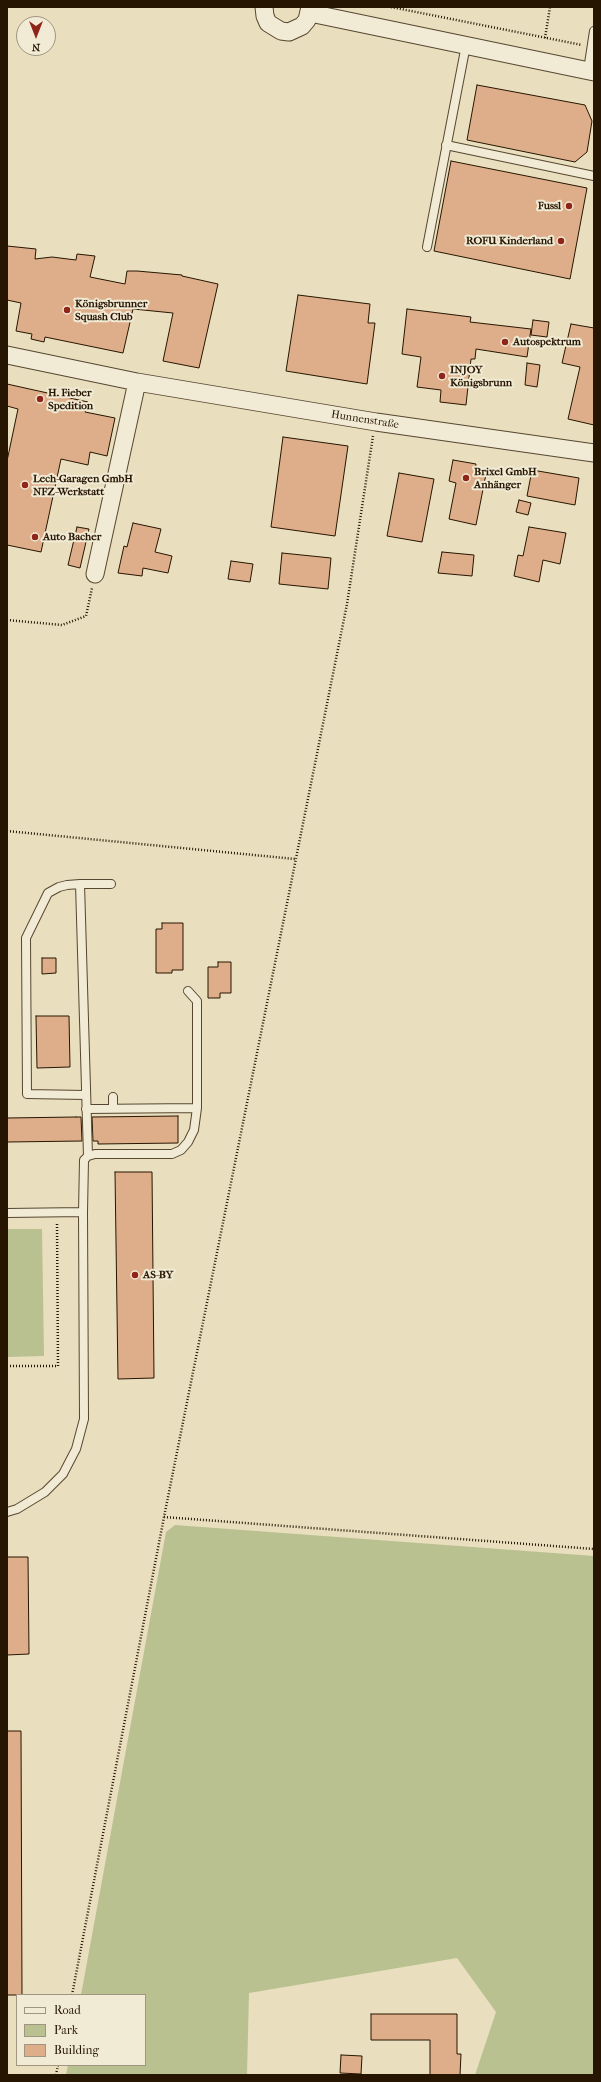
<!DOCTYPE html>
<html>
<head>
<meta charset="utf-8">
<style>
  body { margin:0 }
  #map { position:relative; width:601px; height:2082px; overflow:hidden; background:#e9debe; font-family:"IM FELL French Canon",serif }
  canvas { display:block }
  .frame { position:absolute; inset:0; border:8px solid #261500; pointer-events:none }
  .legend { position:absolute; left:16px; top:1994px; width:130px; height:72px; box-sizing:border-box; background:#f1ead5; border:1px solid #a09580; margin:0; padding:5px 7px; list-style:none; font-size:12px; color:#261500 }
  .legend li { display:flex; align-items:center; gap:8px; height:20px }
  .legend b { width:20px; border:1px solid #a09580 }
  .north { position:absolute; left:16px; top:16px; width:40px; height:40px; box-sizing:border-box; background:#f1ead5; border:1px solid #a09580; border-radius:50%; rotate:180deg; font-size:11px; font-weight:700; line-height:16px; text-align:center; color:#261500 }
  .north::after { content:''; display:block; margin:auto; width:14px; height:18px; background:#8f2418; clip-path:polygon(50% 0,100% 100%,50% 72%,0 100%) }
</style>
</head>
<body>
<div id="map">
<canvas width="601" height="2082"></canvas>
<div class="frame"></div>
<ul class="legend">
<li><b style="height:5px;background:#f1ead5"></b>Road</li>
<li><b style="height:11px;background:#b9c190"></b>Park</li>
<li><b style="height:11px;background:#deae8a"></b>Building</li>
</ul>
<div class="north">N</div>
</div>
<script>
const c = document.querySelector('canvas').getContext('2d');
c.lineJoin = 'round';
function fill(path, color) { c.fillStyle = color; c.fill(path, 'evenodd'); }
const poly = rows => new Path2D(rows.map(r => 'M' + r).join(''));
function trace(path, color, width, dash) { c.strokeStyle = color; c.lineWidth = width; c.lineCap = dash ? 'butt' : 'round'; c.setLineDash(dash || []); c.stroke(path); }
function label(font, color, halo, rows, align = 'center') {
  c.font = font + ' "IM FELL French Canon",serif'; c.lineWidth = 4; c.setLineDash([]); c.textBaseline = 'middle'; c.strokeStyle = halo; c.fillStyle = color; for (const [text, x, y, turn = 0] of rows) {
    c.save(); c.translate(x, y); c.rotate((+turn || 0) * Math.PI / 180); c.textAlign = isNaN(turn) ? turn : align; if (halo) c.strokeText(text, 0, 0); c.fillText(text, 0, 0); c.restore();
  }
}
fill(poly([
  [7,1229,42,1229,44,1356,7,1357],
  [175,1525,594,1556,594,2075,475,2075,496,2012,457,1958,249,1993,247,2075,66,2075,68,2065,145,2065,145,1995,81,1995,166,1532]
]), '#b9c190');
const building = poly([
  [477,85,585,105,592,121,587,152,575,162,467,140,477,85],
  [451,161,587,188,570,279,434,251,451,161],
  [7,246,36,249,35,259,52,257,76,260,77,254,95,256,90,277,125,284,127,271,137,271,182,275,182,276,218,284,199,368,163,361,173,313,133,309,123,353,45,337,44,342,31,339,32,334,16,331,21,303,7,300,7,246],
  [298,295,370,304,368,323,375,323,367,384,286,371,298,295],
  [407,309,471,317,470,322,531,329,527,357,476,349,475,359,471,359,466,405,440,402,441,390,417,387,421,357,402,354,407,309],
  [533,320,549,322,547,337,531,335,533,320],
  [571,324,594,328,594,425,568,419,580,367,562,363,571,324],
  [527,363,540,365,537,387,525,385,527,363],
  [7,384,88,402,85,412,115,418,107,456,90,452,88,465,61,459,41,552,7,545,7,461,18,409,7,406,7,384],
  [283,437,348,446,335,536,271,527,283,437],
  [453,460,476,464,475,472,486,474,476,525,449,519,456,483,449,481,453,460],
  [532,470,579,478,575,505,527,496,532,470],
  [399,473,434,479,422,542,387,536,399,473],
  [519,500,531,503,528,515,516,512,519,500],
  [133,523,161,529,155,552,172,556,168,573,143,568,142,576,118,573,124,546,127,547,133,523],
  [77,527,89,529,80,568,68,565,77,527],
  [529,527,566,533,560,564,543,560,539,582,514,576,518,555,523,556,529,527],
  [442,552,474,555,472,576,438,573,442,552],
  [282,553,331,558,328,589,279,584,282,553],
  [231,561,253,564,250,582,228,579,231,561],
  [162,923,183,923,183,970,172,970,172,973,156,973,156,929,162,929,162,923],
  [42,958,56,958,56,973,42,974,42,958],
  [218,962,231,962,231,993,220,993,220,998,208,998,208,967,218,967,218,962],
  [36,1016,69,1016,70,1067,37,1068,36,1016],
  [178,1116,178,1143,98,1144,98,1141,93,1141,92,1117,178,1116],
  [76,1117,81,1117,82,1141,7,1142,7,1118,76,1117],
  [115,1172,152,1172,154,1378,118,1379,115,1172],
  [7,1557,28,1557,29,1654,7,1655,7,1557],
  [7,1731,21,1731,22,1995,7,1995,7,1731],
  [371,2014,457,2014,457,2054,461,2054,460,2075,430,2075,430,2040,371,2040,371,2014],
  [341,2055,362,2056,361,2074,340,2073,341,2055]
]);
fill(building, '#deae8a');
trace(building, '#261500', 1);
const lane = poly([
  [588,70,594,31],
  [446,145,594,176],
  [427,247,466,45],
  [80,884,111,884],
  [86,1095,27,1094,26,938,48,893,59,887,67,885,80,884,88,1156],
  [113,1097,113,1108],
  [86,1109,197,1108],
  [83,1212,84,1160,88,1156,95,1154,172,1154,181,1150,188,1142,194,1130,197,1108,197,1001,188,991],
  [7,1213,83,1212,84,1419,76,1449,63,1474,45,1492,17,1509,7,1512]
]);
const street = poly([
  [264,7,265,16,268,23,281,31,289,32,302,26,307,20,310,7],
  [310,13,594,72],
  [7,355,137,382,376,422,594,453],
  [95,574,137,382]
]);
trace(lane, '#574730', 10);
trace(street, '#574730', 19);
trace(poly([
  [391,7,582,45],
  [545,38,550,7],
  [7,620,62,625,86,616,92,588],
  [7,831,295,859],
  [7,1366,58,1366,57,1222],
  [164,1517,594,1549],
  [72,1995,164,1517,347,604,373,436],
  [56,2075,58,2065]
]), '#261500', 2.5, [1, 2]);
trace(lane, '#f1ead5', 8);
trace(street, '#f1ead5', 17);
for (const [x, y, r, color] of [
  [569,206,4,"#8f2418"],
  [561,241,4,"#8f2418"],
  [67,310,4,"#8f2418"],
  [505,342,4,"#8f2418"],
  [442,376,4,"#8f2418"],
  [40,399,4,"#8f2418"],
  [466,478,4,"#8f2418"],
  [25,485,4,"#8f2418"],
  [35,537,4,"#8f2418"],
  [135,1275,4,"#8f2418"]
]) { const dot = new Path2D(); dot.arc(x, y, r, 0, 2 * Math.PI); c.fillStyle = color; c.fill(dot); trace(dot, '#f1ead5', 1.5); }
label('bold 11px', '#261500', '#f1ead5', [
  ["Fussl",561,206,"right"],
  ["ROFU Kinderland",553,241,"right"],
  ["Königsbrunner",75,304],
  ["Squash Club",75,317],
  ["Autospektrum",513,342],
  ["INJOY",450,370],
  ["Königsbrunn",450,383],
  ["H. Fieber",48,393],
  ["Spedition",48,406],
  ["Brixel GmbH",474,472],
  ["Anhänger",474,485],
  ["Lech-Garagen GmbH",33,479],
  ["NFZ-Werkstatt",33,492],
  ["Auto Bacher",43,537],
  ["AS-BY",143,1275]
], 'left');
label('11px', '#261500', '#f1ead5', [
  ["Hunnenstraße",365,420,9]
]);
</script>
</body>
</html>
